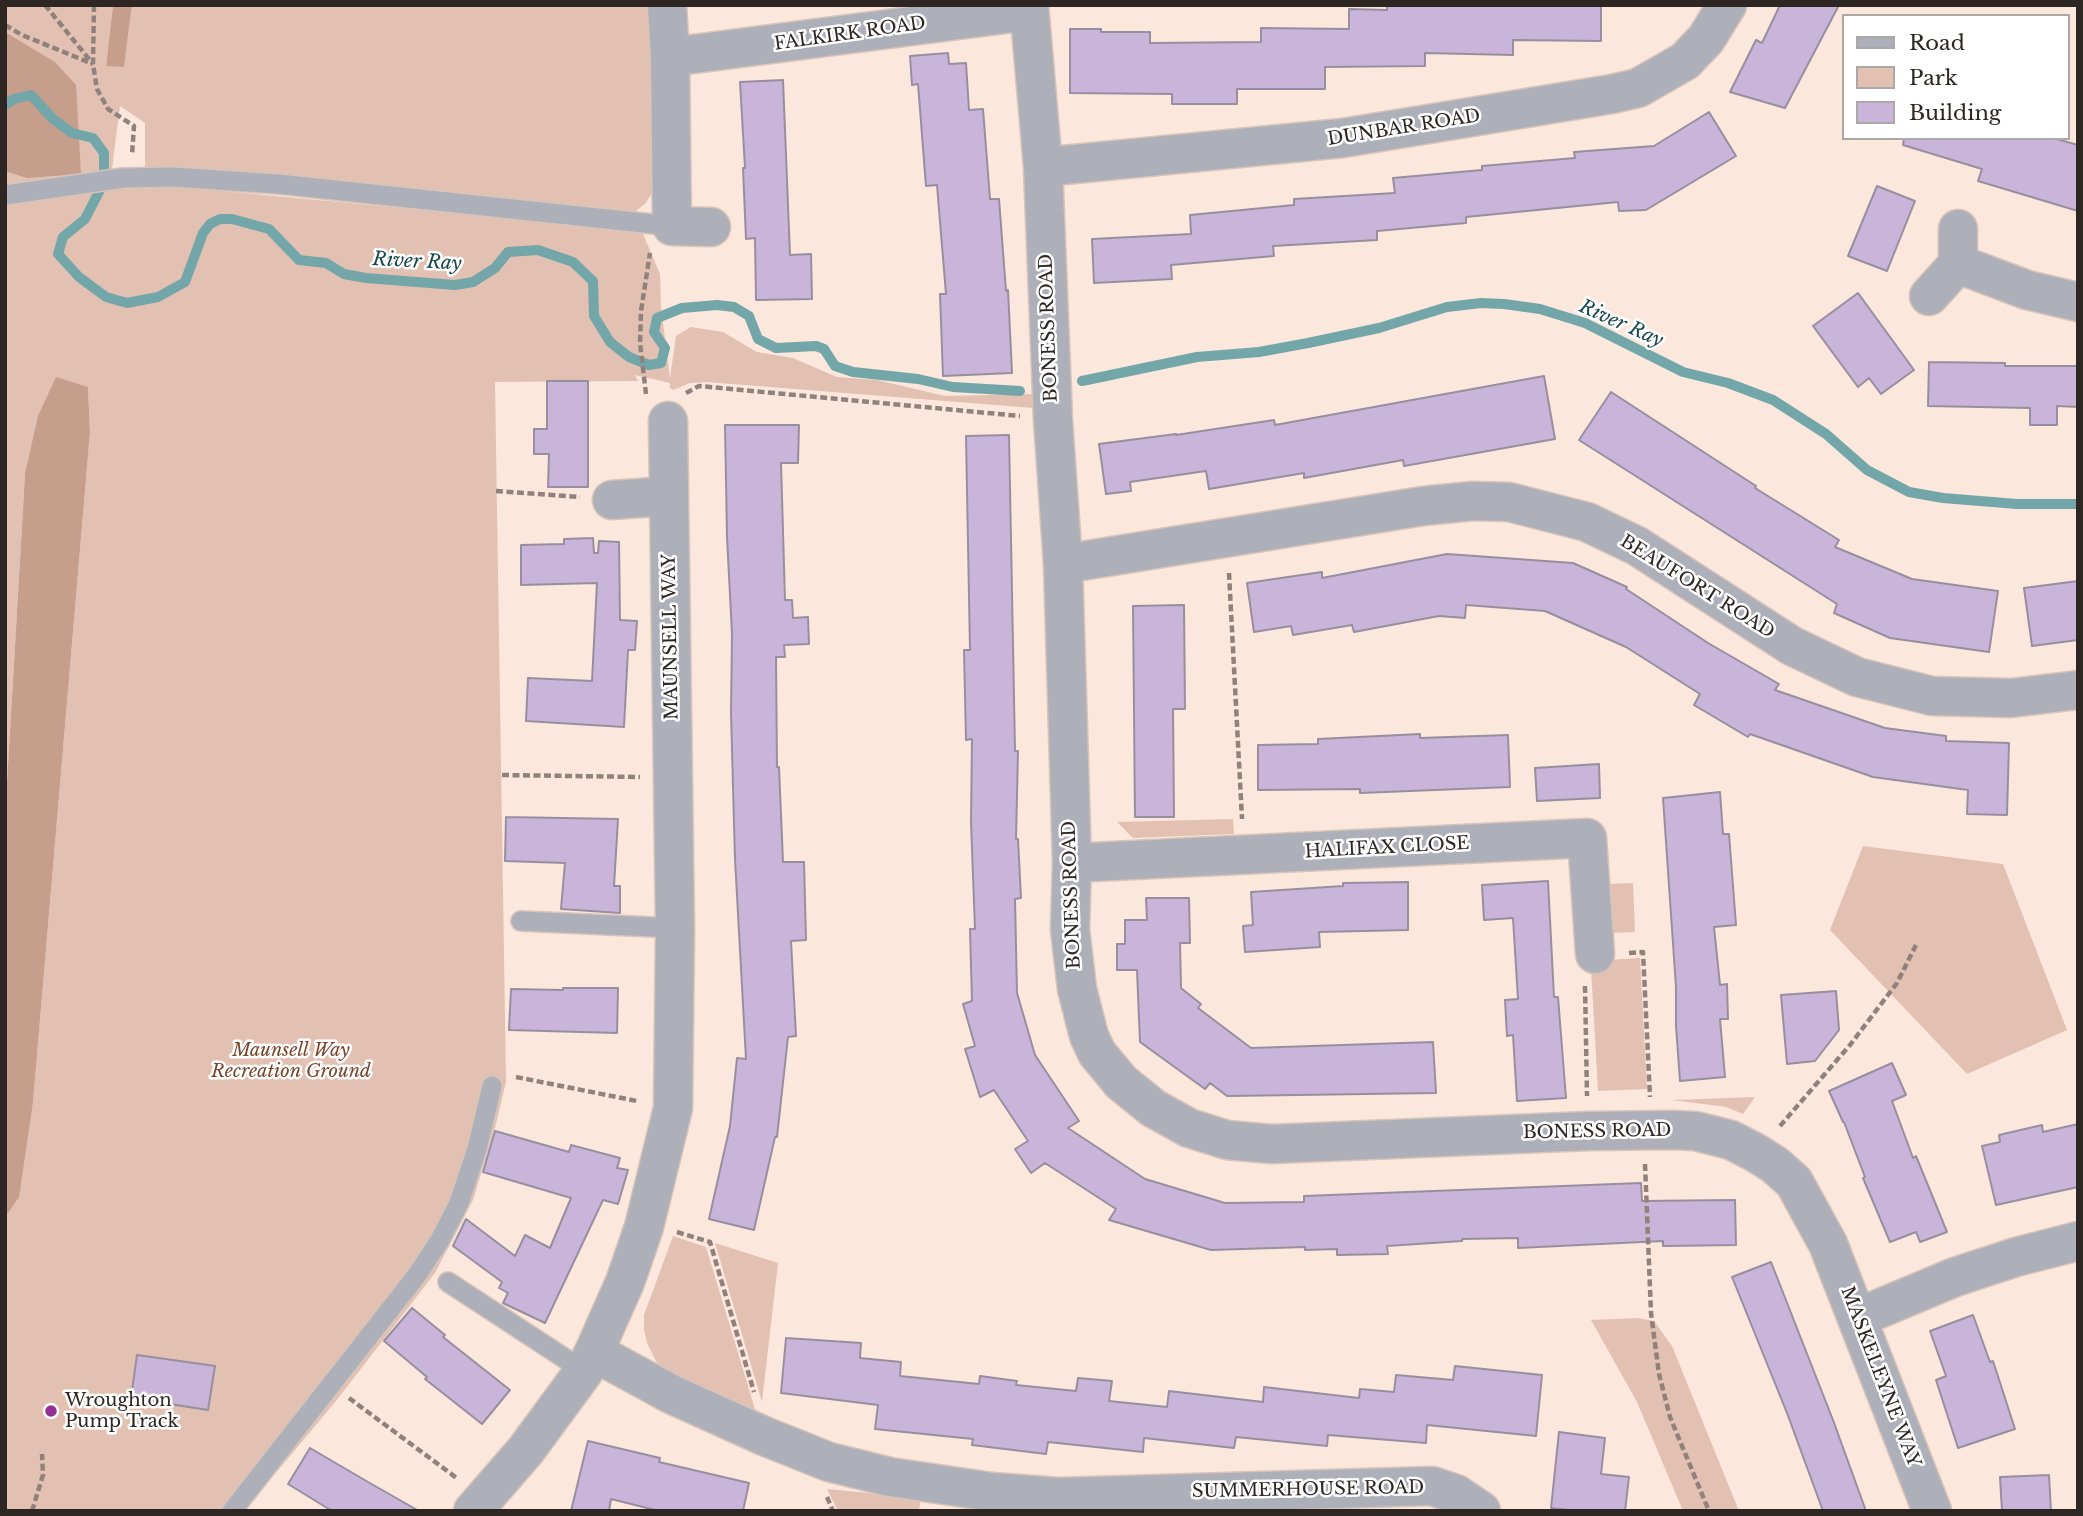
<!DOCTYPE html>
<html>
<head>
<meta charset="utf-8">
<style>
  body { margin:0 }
  #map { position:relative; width:2083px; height:1516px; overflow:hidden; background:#fce7dd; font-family:"Libre Baskerville",serif }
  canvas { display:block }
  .frame { position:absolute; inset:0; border:7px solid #2e2622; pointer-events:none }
  .legend { position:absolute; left:1842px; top:14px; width:228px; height:126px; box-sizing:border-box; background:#fff; border:2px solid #aba8a7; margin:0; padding:9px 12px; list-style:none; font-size:21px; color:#2e2622 }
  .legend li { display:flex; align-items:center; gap:14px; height:35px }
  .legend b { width:35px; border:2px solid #aba8a7 }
</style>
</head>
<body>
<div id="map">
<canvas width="2083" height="1516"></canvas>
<div class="frame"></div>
<ul class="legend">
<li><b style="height:9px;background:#adb0b8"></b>Road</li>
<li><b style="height:19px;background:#e3c1b2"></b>Park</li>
<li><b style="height:19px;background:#c9b5d9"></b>Building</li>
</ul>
</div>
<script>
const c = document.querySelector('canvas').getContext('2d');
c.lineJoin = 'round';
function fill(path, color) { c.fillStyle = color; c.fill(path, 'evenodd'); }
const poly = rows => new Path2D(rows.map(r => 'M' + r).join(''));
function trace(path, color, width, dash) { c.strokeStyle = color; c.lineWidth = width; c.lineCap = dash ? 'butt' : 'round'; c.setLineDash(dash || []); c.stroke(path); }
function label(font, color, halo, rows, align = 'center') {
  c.font = font + ' "Libre Baskerville",serif'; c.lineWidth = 5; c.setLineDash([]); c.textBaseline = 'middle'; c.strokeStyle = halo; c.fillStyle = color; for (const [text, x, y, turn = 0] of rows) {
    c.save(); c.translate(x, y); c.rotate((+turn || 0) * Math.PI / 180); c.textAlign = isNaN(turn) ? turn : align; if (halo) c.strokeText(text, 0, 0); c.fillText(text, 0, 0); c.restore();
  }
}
fill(poly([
  [5,5,113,5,106,66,124,66,132,5,651,5,657,184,646,203,636,211,629,213,145,169,145,123,120,106,110,185,129,184,190,188,467,214,643,234,660,274,661,307,670,378,676,336,691,327,723,332,757,352,793,358,837,377,877,380,945,396,1033,394,1033,408,707,382,690,383,673,390,670,388,670,383,635,375,638,381,495,382,506,1082,495,1128,473,1200,435,1273,336,1401,244,1511,5,1511,5,1213,8,1213,33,1102,90,432,88,387,25,474,5,817],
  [1233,819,1234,834,1133,838,1117,822],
  [1863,846,2003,864,2067,1030,1967,1074,1830,930],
  [1633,883,1635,932,1610,933,1607,884],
  [1640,958,1647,1089,1598,1091,1591,968,1608,967,1608,960],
  [1755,1097,1743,1114,1726,1107,1672,1100],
  [673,1236,706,1247,755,1409,752,1421,659,1367,647,1343,644,1330,644,1315],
  [715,1243,778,1263,762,1402,756,1382],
  [1637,1318,1654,1321,1672,1346,1739,1511,1683,1511,1637,1402,1591,1320],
  [827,1489,921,1498,919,1511,838,1511]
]), '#e3c1b2');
fill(poly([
  [113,5,132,5,124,67,106,66],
  [5,32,55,62,76,85,81,174,27,178,5,171],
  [56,377,88,387,90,432,33,1102,19,1197,8,1213,5,1213,5,817,25,474,38,416]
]), '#c69e8c');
trace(poly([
  [5,105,14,99,31,95,53,119,72,133,93,138,104,153,104,169],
  [101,188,85,219,63,237,58,254,79,277,106,297,127,303,158,297,185,282,203,233,210,224,220,219,232,219,269,229,299,260,326,263,344,274,366,278,455,285,473,282,495,268,508,252,538,250,573,262,593,281,594,316,610,342,629,357,649,365,661,363,665,348,654,332,657,318,682,308,717,305,734,307,749,316,758,339,776,348,816,346,824,349,835,366,853,372,918,379,953,387,1020,391],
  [1082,381,1197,357,1259,352,1308,343,1379,328,1447,307,1481,303,1504,304,1540,309,1585,323,1683,372,1728,383,1773,400,1826,434,1867,470,1909,492,1943,498,2017,504,2078,504]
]), '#73a6a9', 10);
const building = poly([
  [1387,5,1601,5,1601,41,1513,40,1513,55,1425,53,1425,66,1325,67,1325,89,1237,89,1237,104,1172,104,1172,94,1070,93,1070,29,1101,29,1101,32,1150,32,1150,43,1261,42,1261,28,1349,29,1349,9,1387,10,1387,5],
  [1780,5,1839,5,1785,108,1730,92,1756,40,1762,43,1780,5],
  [948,53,949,64,966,63,969,110,983,109,990,199,999,199,1006,291,1008,290,1012,373,943,376,940,294,946,294,937,185,926,186,918,84,912,85,910,56,948,53],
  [783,80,790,255,811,254,812,299,756,300,755,238,746,239,743,168,745,168,740,82,783,80],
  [1709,112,1736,156,1646,210,1619,211,1618,202,1466,217,1466,223,1377,231,1377,240,1273,246,1274,256,1171,265,1172,279,1094,283,1092,239,1191,234,1190,215,1294,205,1294,199,1395,193,1393,178,1482,170,1482,166,1575,158,1574,152,1654,146,1709,112],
  [1904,138,2053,138,2078,145,2078,211,1978,181,1982,169,1903,145,1904,138],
  [1877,186,1915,201,1887,271,1848,256,1877,186],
  [1858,293,1914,370,1881,394,1869,378,1858,387,1813,326,1858,293],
  [1929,362,2005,363,2005,366,2078,366,2078,407,2057,406,2057,425,2030,425,2030,408,1928,406,1929,362],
  [1544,376,1555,439,1404,466,1403,460,1304,478,1304,473,1209,489,1206,471,1130,482,1131,491,1106,494,1099,444,1176,434,1176,435,1274,420,1275,425,1544,376],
  [547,381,588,381,588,487,548,487,549,454,534,454,534,429,547,429,547,381],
  [1611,392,1756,486,1755,488,1839,540,1835,547,1912,579,1998,591,1989,652,1890,638,1834,613,1837,604,1579,440,1611,392],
  [725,425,799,425,798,463,781,463,785,600,792,600,793,618,808,617,809,644,784,645,785,657,776,657,777,767,779,767,783,862,804,862,806,940,791,941,796,1036,788,1037,777,1137,775,1137,754,1230,709,1219,730,1126,737,1058,746,1059,735,859,731,713,732,634,727,537,725,425],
  [1009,435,1015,751,1018,751,1016,839,1018,839,1021,898,1015,899,1017,993,1035,1055,1079,1121,1068,1128,1145,1179,1225,1203,1304,1202,1304,1196,1641,1183,1642,1201,1735,1200,1736,1245,1663,1246,1663,1241,1518,1248,1518,1238,1462,1239,1462,1241,1387,1246,1388,1254,1337,1255,1337,1249,1305,1250,1305,1247,1211,1250,1109,1220,1116,1209,1045,1163,1031,1173,1015,1149,1028,1141,994,1090,980,1097,965,1049,975,1046,963,1004,972,1001,970,929,975,929,971,822,972,739,966,740,964,650,970,650,966,436,1009,435],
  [593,538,594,553,598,553,599,541,619,542,620,620,637,621,635,650,628,650,624,727,526,721,528,678,592,681,597,583,521,585,521,545,564,544,564,539,593,538],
  [1447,554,1573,563,1627,587,1626,589,1708,643,1779,684,1775,690,1885,728,1946,736,1946,741,2009,743,2007,815,1967,814,1968,790,1873,777,1750,734,1748,737,1694,705,1700,694,1626,647,1545,611,1466,605,1465,618,1439,616,1354,632,1352,625,1293,635,1291,626,1254,632,1247,583,1322,572,1322,578,1447,554],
  [2078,581,2078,640,2032,646,2024,588,2078,581],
  [1184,605,1185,709,1173,709,1174,817,1135,817,1133,606,1184,605],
  [1420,734,1420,738,1508,735,1510,787,1360,793,1360,789,1258,790,1258,745,1318,744,1318,739,1420,734],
  [1599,764,1600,798,1537,801,1535,768,1599,764],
  [1720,792,1723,834,1729,834,1736,925,1714,927,1720,985,1727,984,1728,1019,1720,1019,1725,1077,1680,1081,1676,1026,1676,987,1663,798,1720,792],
  [506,817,618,819,614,886,620,886,620,913,561,909,565,863,505,861,506,817],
  [1548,881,1554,997,1558,997,1566,1098,1517,1101,1513,1035,1507,1036,1505,1000,1518,999,1513,918,1484,920,1482,885,1548,881],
  [1408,882,1408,930,1319,932,1320,947,1245,952,1243,926,1253,925,1251,892,1343,886,1343,883,1408,882],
  [1146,898,1189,898,1190,943,1180,943,1181,988,1201,1004,1198,1008,1251,1048,1433,1042,1436,1093,1227,1096,1210,1083,1205,1089,1140,1042,1137,970,1117,970,1117,944,1125,944,1125,920,1147,920,1146,898],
  [563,988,618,988,617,1033,509,1030,511,989,563,990,563,988],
  [1836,991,1839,1030,1815,1061,1787,1064,1781,995,1836,991],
  [1892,1063,1906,1095,1892,1101,1913,1158,1916,1156,1947,1232,1920,1242,1916,1232,1890,1242,1863,1178,1865,1177,1844,1122,1843,1122,1829,1091,1892,1063],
  [2078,1124,2078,1187,1996,1205,1982,1146,2000,1142,1999,1135,2042,1125,2043,1132,2078,1124],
  [495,1131,569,1152,571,1145,620,1158,617,1168,628,1170,618,1204,603,1200,545,1323,503,1303,508,1293,499,1288,502,1282,453,1246,466,1219,515,1256,525,1235,550,1248,571,1198,483,1172,495,1131],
  [1771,1262,1833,1420,1866,1511,1823,1511,1787,1413,1732,1277,1771,1262],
  [412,1308,445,1335,443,1337,510,1390,482,1424,425,1379,427,1377,384,1341,412,1308],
  [1973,1315,1990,1362,1993,1361,2015,1429,1958,1448,1936,1380,1946,1376,1930,1331,1973,1315],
  [786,1338,861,1343,860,1358,901,1362,900,1376,979,1384,980,1376,1017,1381,1016,1385,1076,1391,1078,1378,1112,1381,1109,1401,1167,1407,1169,1391,1263,1402,1264,1387,1359,1398,1360,1389,1394,1392,1396,1375,1453,1380,1455,1366,1542,1375,1536,1436,1427,1425,1426,1443,1328,1435,1327,1446,1236,1437,1234,1448,1144,1438,1143,1452,1048,1442,1046,1454,972,1445,973,1439,875,1429,878,1405,781,1393,786,1338],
  [137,1355,215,1366,208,1410,131,1398,137,1355],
  [1559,1432,1605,1438,1601,1474,1629,1477,1625,1511,1578,1511,1551,1508,1559,1432],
  [588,1441,660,1458,659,1462,749,1483,743,1511,659,1511,611,1499,609,1511,571,1511,588,1441],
  [310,1448,368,1482,419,1511,332,1511,288,1484,310,1448],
  [2049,1475,2051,1511,2002,1511,2000,1477,2049,1475]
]);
fill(building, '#c9b5d9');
trace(building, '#978e9f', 2);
const lane = poly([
  [5,195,123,178,173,177,278,184,672,226],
  [521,921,675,928],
  [448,1282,584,1371],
  [232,1511,417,1275,440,1240,459,1203,477,1149,492,1086]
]);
const street = poly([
  [667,5,670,57,672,226,711,227],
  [1029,5,1043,167,1053,420,1063,564,1072,863,1070,929,1077,989,1089,1036,1097,1053,1121,1082,1153,1108,1189,1128,1227,1140,1272,1144,1589,1131,1673,1130,1695,1131,1731,1140,1756,1153,1775,1165,1794,1182,1828,1244,1932,1511],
  [670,57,1029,11],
  [1043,167,1343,138,1612,94,1638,88,1685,61,1706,39,1727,5],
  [1958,264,1958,229],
  [1929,296,1958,264,2027,290,2078,302],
  [612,500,669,496],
  [1063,564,1423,506,1473,501,1509,502,1587,522,1637,546,1792,646,1857,677,1932,696,2011,698,2078,690],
  [1072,863,1587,838,1595,954],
  [1857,1318,1955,1277,2016,1257,2078,1241],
  [594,1352,671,1394,764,1436,829,1462,890,1477,992,1492,1059,1497,1432,1486,1456,1494,1481,1511],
  [473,1511,526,1450,584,1371,594,1352,625,1282,644,1227,673,1108,675,928,668,421]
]);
trace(lane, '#d7c4bb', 22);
trace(street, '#d7c4bb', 41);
trace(poly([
  [45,5,93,64],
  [94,5,93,64,97,89,108,109,134,126,132,155],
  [5,25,22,35,93,64],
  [686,393,699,386,1020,416],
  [646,394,640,343,641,311,650,253],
  [496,491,580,497],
  [1229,573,1242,819],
  [502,775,640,777],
  [1629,953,1643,952,1650,1097],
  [1585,986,1587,1096],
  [516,1077,637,1101],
  [1780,1126,1850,1045,1897,983,1916,945],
  [1645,1164,1651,1313,1659,1374,1670,1417,1709,1511],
  [677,1232,710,1242,754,1392],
  [349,1398,458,1479],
  [827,1497,833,1511],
  [32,1511,43,1475,42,1454]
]), '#90827b', 4.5, [7, 3.5]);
trace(lane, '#adb0b8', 19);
trace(street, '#adb0b8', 38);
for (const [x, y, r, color] of [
  [51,1411,7,"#962f94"]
]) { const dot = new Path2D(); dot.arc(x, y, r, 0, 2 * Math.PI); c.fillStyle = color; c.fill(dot); trace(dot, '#fff', 2.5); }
label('18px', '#2e2622', '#fff', [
  ["FALKIRK ROAD",850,34,-8],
  ["DUNBAR ROAD",1404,128,-9],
  ["BONESS ROAD",1049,328,-92],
  ["BEAUFORT ROAD",1697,587,32],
  ["MAUNSELL WAY",671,637,-91],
  ["HALIFAX CLOSE",1387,848,-3],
  ["BONESS ROAD",1072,895,-92],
  ["BONESS ROAD",1597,1132,-1],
  ["MASKELEYNE WAY",1880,1377,69],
  ["SUMMERHOUSE ROAD",1308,1490,-1]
]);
label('italic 18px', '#7a4429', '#fff', [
  ["Maunsell Way",291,1051],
  ["Recreation Ground",291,1072]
]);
label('18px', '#2e2622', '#fff', [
  ["Wroughton",65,1401],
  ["Pump Track",65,1422]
], 'left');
label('italic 19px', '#17474a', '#fff', [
  ["River Ray",417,262,3],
  ["River Ray",1621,324,24]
]);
</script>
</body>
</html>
